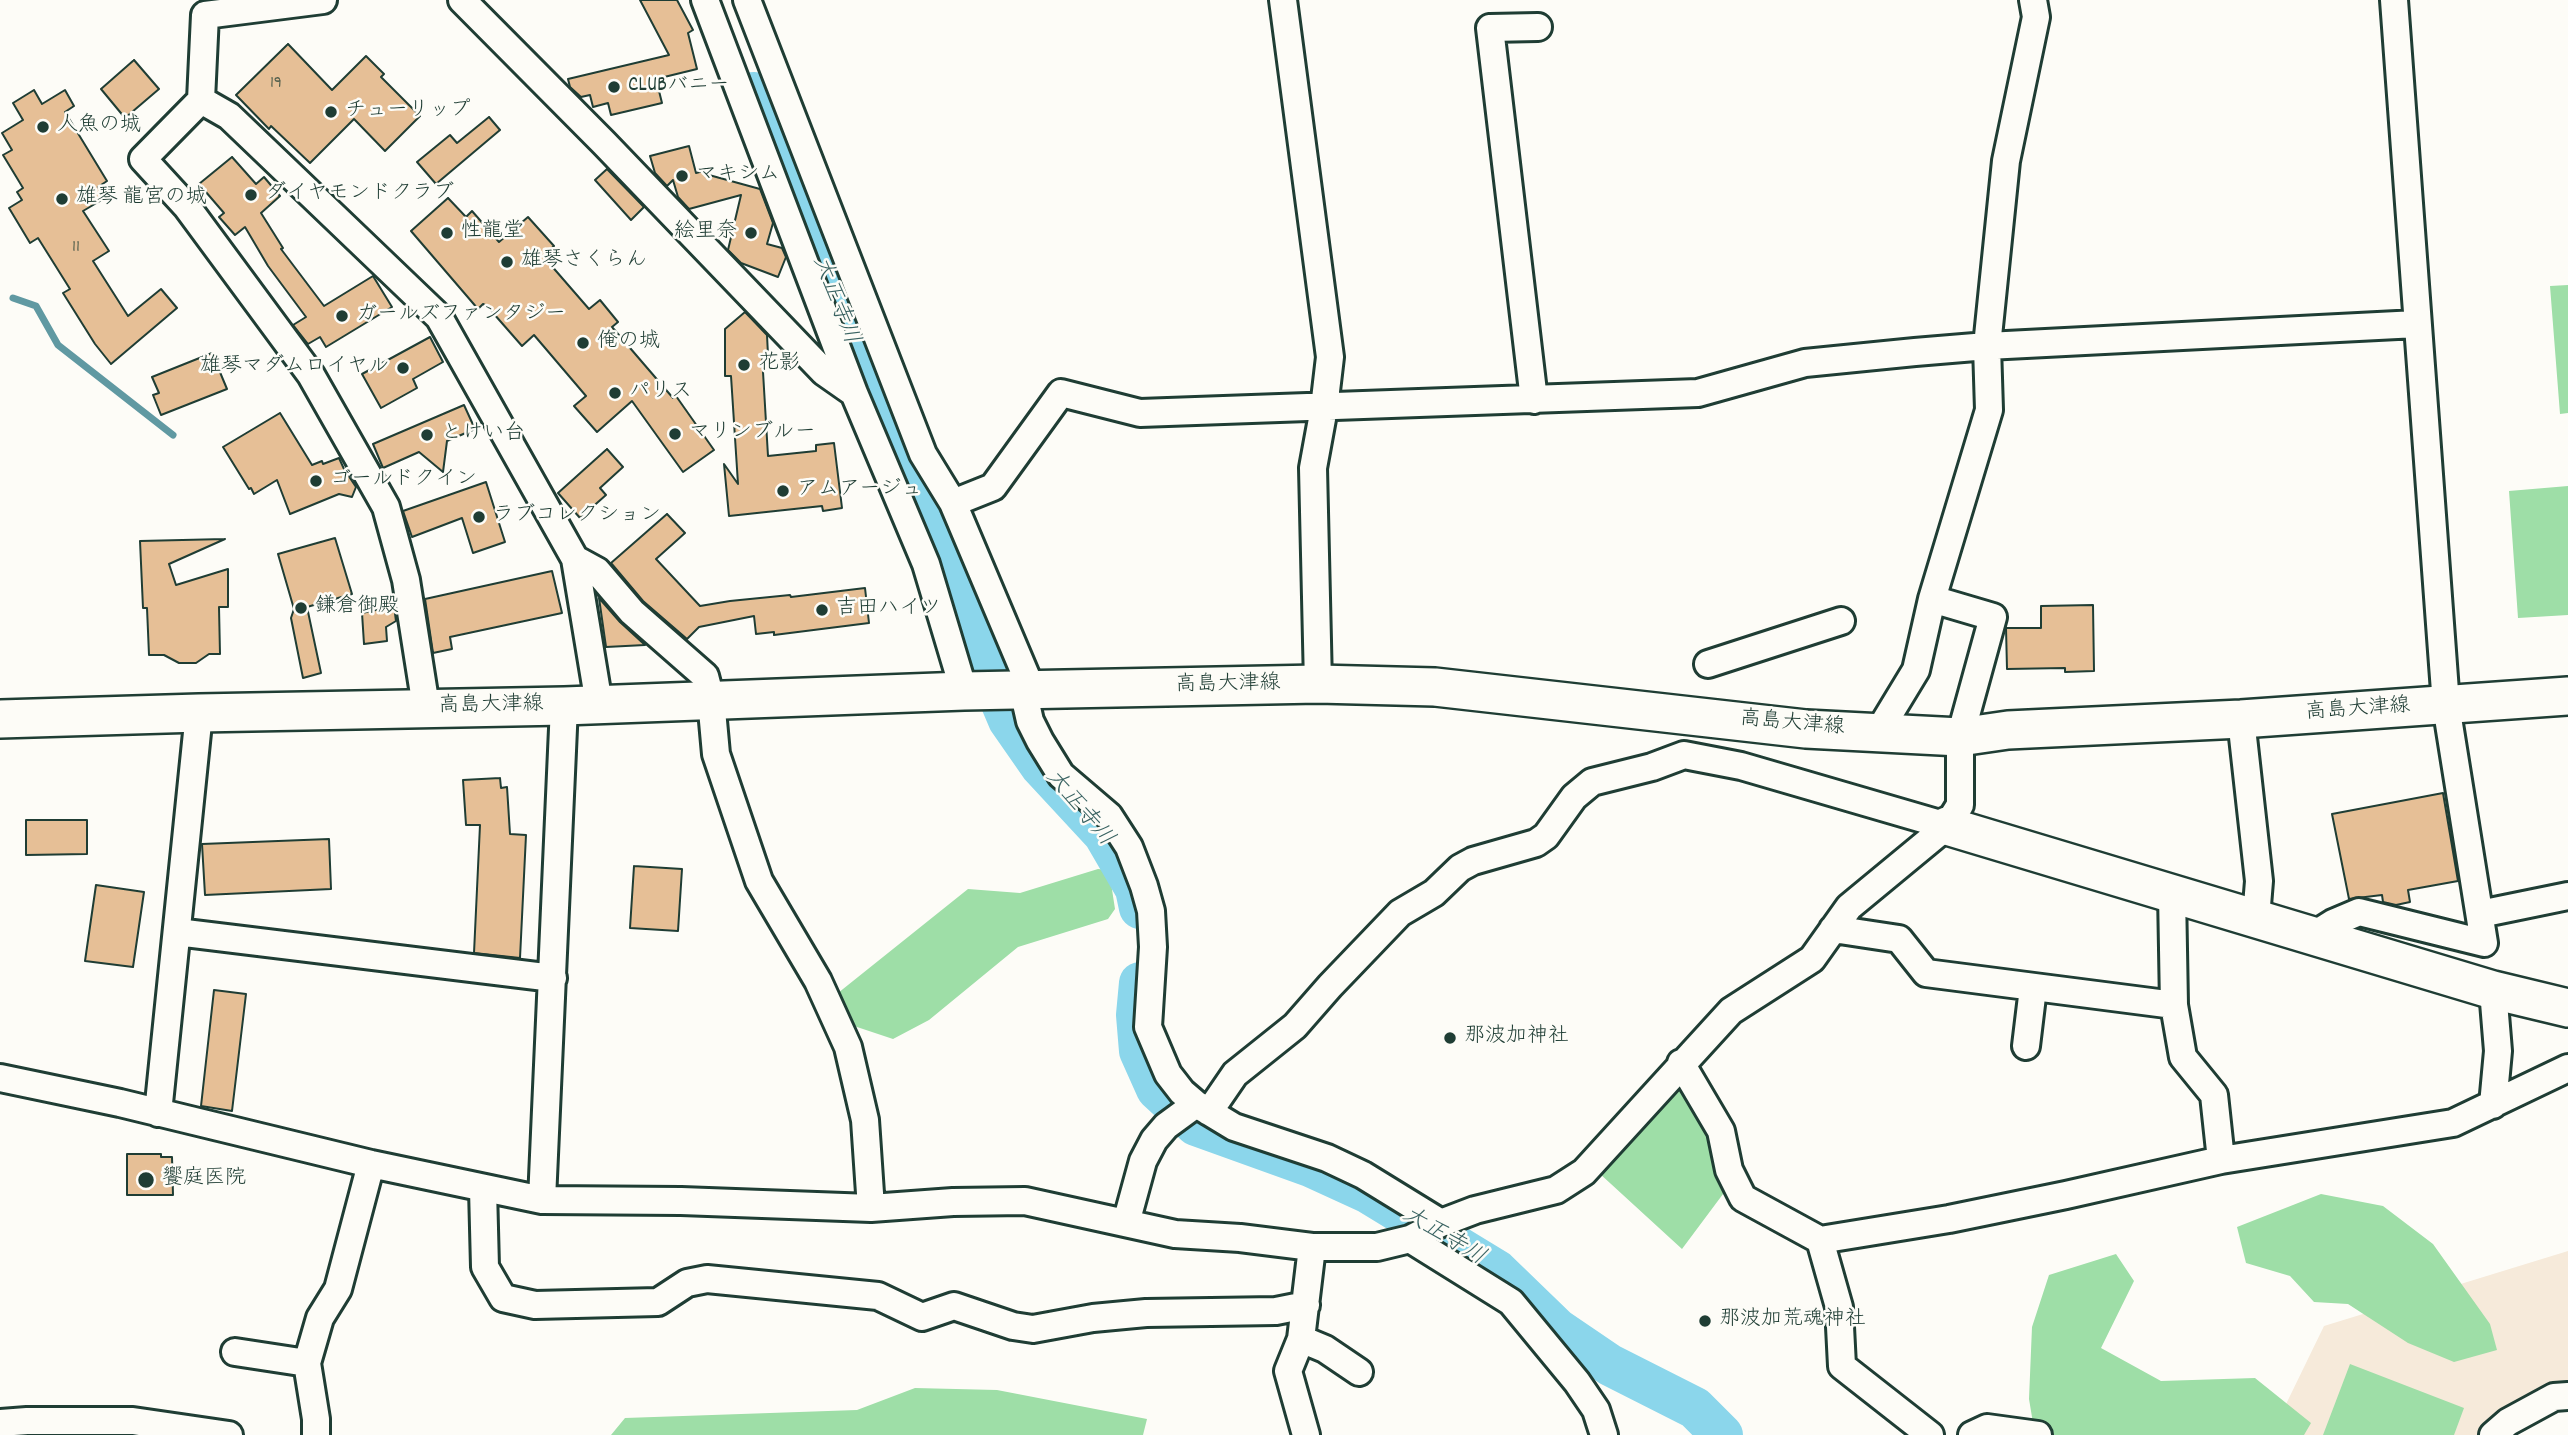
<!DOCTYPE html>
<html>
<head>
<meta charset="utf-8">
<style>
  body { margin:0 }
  canvas { display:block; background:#fdfcf7 }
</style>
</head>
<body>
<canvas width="2568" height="1435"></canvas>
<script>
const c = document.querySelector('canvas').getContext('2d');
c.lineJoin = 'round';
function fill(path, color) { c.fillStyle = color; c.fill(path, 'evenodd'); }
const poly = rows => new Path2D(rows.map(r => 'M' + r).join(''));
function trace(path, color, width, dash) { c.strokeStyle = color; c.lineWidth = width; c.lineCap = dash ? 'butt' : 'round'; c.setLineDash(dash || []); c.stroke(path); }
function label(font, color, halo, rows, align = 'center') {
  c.font = font + ' Dekko,"Klee One",sans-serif'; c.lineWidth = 5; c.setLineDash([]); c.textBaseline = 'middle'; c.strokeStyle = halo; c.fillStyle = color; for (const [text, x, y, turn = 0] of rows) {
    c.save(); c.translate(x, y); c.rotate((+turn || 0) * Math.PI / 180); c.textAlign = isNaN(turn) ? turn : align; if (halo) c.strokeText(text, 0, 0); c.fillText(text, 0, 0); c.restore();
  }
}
fill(poly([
  [2568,1251,2568,1408,2548,1408,2517,1435,2271,1435,2324,1326]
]), '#f6eada');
fill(poly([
  [2568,285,2568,413,2560,414,2550,286],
  [2568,486,2568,615,2518,618,2509,491],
  [1098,869,1109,870,1115,909,1108,919,1018,947,929,1020,893,1039,854,1026,838,993,968,889,1020,893],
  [1679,1085,1712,1144,1726,1190,1682,1249,1599,1173],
  [2321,1194,2383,1206,2433,1244,2490,1324,2497,1350,2454,1362,2408,1343,2348,1304,2314,1302,2290,1276,2246,1263,2237,1227],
  [2116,1254,2134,1281,2101,1348,2161,1381,2255,1378,2311,1423,2304,1435,2035,1435,2029,1399,2032,1327,2049,1275],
  [2350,1364,2464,1408,2454,1435,2323,1435],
  [915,1388,997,1390,1147,1419,1143,1435,611,1435,625,1418,857,1410]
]), '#9edea7');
trace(poly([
  [13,298,36,306,58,345,173,435]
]), '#6099a2', 7);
trace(poly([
  [754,93,846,335,1009,720,1041,766,1104,834,1136,889,1140,908],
  [1140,983,1137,1015,1140,1051,1157,1089,1196,1125,1310,1166,1369,1193,1497,1271,1557,1329,1610,1365,1695,1408,1722,1435]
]), '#8bd6eb', 42);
const building = poly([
  [640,0,677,0,693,30,688,33,697,69,656,79,662,103,611,115,608,103,593,107,590,95,581,97,570,87,568,79,669,55,640,0],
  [288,44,332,90,366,56,384,74,381,77,420,116,385,151,354,119,310,163,271,126,269,129,236,95,288,44],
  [134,60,159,89,125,118,101,89,134,60],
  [34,90,42,104,65,90,74,106,65,112,107,181,98,187,105,198,83,211,109,251,93,261,128,316,161,289,177,308,111,364,95,344,63,293,70,289,38,238,30,243,9,208,22,200,17,192,23,188,3,155,12,150,2,133,23,120,13,103,34,90],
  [489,117,500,130,436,184,417,162,450,135,457,143,489,117],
  [689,146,696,173,707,170,709,175,760,189,773,223,767,244,782,248,786,257,778,277,741,263,728,250,741,195,689,209,678,197,673,180,667,186,655,173,650,156,689,146],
  [232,157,256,184,264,177,280,196,261,213,283,248,281,249,324,306,373,276,392,307,326,347,320,337,308,344,293,325,306,317,268,266,245,227,235,235,219,217,224,213,199,184,232,157],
  [607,169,644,207,631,220,595,180,607,169],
  [448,198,466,217,472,211,499,242,528,217,554,246,543,256,589,309,600,300,618,322,612,327,673,398,676,396,714,450,683,472,632,401,597,432,574,406,586,396,534,335,522,346,487,306,483,304,478,309,411,231,448,198],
  [745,312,767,335,768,355,762,355,768,456,816,451,816,445,834,443,842,508,823,511,822,506,729,516,724,464,738,484,731,376,725,376,725,329,745,312],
  [430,337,443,362,413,379,417,388,381,408,362,374,430,337],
  [212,353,227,389,161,415,153,395,159,393,152,377,212,353],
  [464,405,475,429,447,441,443,472,419,452,383,468,373,444,464,405],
  [280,413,312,465,322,461,323,464,339,458,344,469,356,487,352,497,339,494,290,514,277,480,254,494,251,488,249,489,223,447,280,413],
  [607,449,623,467,600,488,606,495,580,518,558,493,607,449],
  [486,482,505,542,473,553,462,518,412,537,403,511,486,482],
  [667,514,685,533,656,559,700,606,730,601,790,595,791,597,865,588,869,623,774,635,774,632,756,634,754,616,699,627,687,639,643,601,611,563,667,514],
  [335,538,352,594,307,607,321,673,303,678,291,618,294,609,278,554,335,538],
  [225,539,169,564,176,585,228,569,228,607,219,607,220,654,209,654,196,663,179,663,164,655,149,655,147,608,143,608,140,541,225,539],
  [552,571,562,613,450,637,452,649,433,653,425,599,552,571],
  [599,598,620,622,645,645,606,647,599,598],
  [2093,605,2094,671,2065,672,2065,668,2007,669,2006,628,2041,628,2041,606,2093,605],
  [394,606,396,621,386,627,387,641,364,644,362,613,394,606],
  [500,778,501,788,507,787,510,834,526,835,520,958,474,953,480,825,466,825,463,780,500,778],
  [2443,793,2458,881,2408,890,2410,902,2396,905,2383,902,2382,895,2349,899,2332,814,2443,793],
  [26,820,87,820,87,854,26,855,26,820],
  [329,839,331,889,205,895,202,844,329,839],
  [634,866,682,869,678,931,630,928,634,866],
  [96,885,144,892,133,967,85,961,96,885],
  [214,990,246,994,232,1111,201,1106,214,990],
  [127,1154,161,1154,161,1157,172,1157,173,1195,127,1195,127,1154]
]);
fill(building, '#e6bf96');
trace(building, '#1f3d34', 2);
const street = poly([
  [462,0,604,143,824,372,854,393],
  [705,0,854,393,926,564,964,691],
  [747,0,923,454,953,503,1032,690],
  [1283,0,1330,357,1324,408,1313,468,1318,684],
  [201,100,205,15,323,0],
  [1534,400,1490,28,1538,27],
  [953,503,993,487,1061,393,1140,413,1698,393,1805,363,1915,352,1987,346,2417,324],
  [575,559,599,704],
  [1708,664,1841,621],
  [1023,690,1030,721,1040,741,1061,775,1109,816,1129,847,1144,886,1151,911,1153,947,1148,1027,1168,1074,1182,1092,1196,1104,1234,1127,1327,1158,1363,1175,1441,1223],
  [426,707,406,580,386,507,311,375,187,207,143,159,201,100,229,116,439,317,575,559,597,571,632,612,705,676,711,699,716,754,759,881,818,981,848,1047,865,1120,871,1208],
  [2241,719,2259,881,2256,918],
  [1879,731,1916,670,1932,599,1989,410,1987,346,2006,161,2036,17,2033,0],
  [2172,893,2174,1005,2183,1057,2214,1095,2221,1160],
  [2480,914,2568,896],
  [1833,929,1899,939,1926,973,2174,1005],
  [177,932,553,978],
  [2314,935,2333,923,2359,912,2484,943,2446,705,2394,0],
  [2493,990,2498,1051,2493,1105],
  [2026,1046,2033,988],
  [1681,1063,1721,1131,1729,1170,1743,1198,1820,1240,1839,1307,1842,1366,1930,1435],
  [0,1078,120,1103,371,1164,542,1200,681,1201,871,1208,953,1202,1025,1201,1175,1234,1240,1238,1312,1247,1377,1247,1410,1239,1441,1223,1475,1210,1556,1190,1584,1172,1731,1011,1812,959,1849,907,1947,826,1960,805,1960,737,1993,617,1932,599],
  [1209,1112,1235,1074,1295,1026,1330,986,1400,913,1434,893,1460,868,1473,861,1536,843,1546,836,1574,797,1592,782,1652,767,1684,755,1741,766,1947,826],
  [158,1113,199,713],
  [483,1189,485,1267,503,1298,535,1305,658,1302,687,1283,707,1279,878,1296,922,1317,954,1306,1013,1326,1033,1329,1093,1318,1146,1313,1276,1311,1306,1305],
  [542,1200,564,706],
  [1126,1223,1143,1161,1154,1140,1166,1126,1196,1104],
  [1410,1239,1511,1302,1577,1382,1596,1410,1604,1435],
  [1820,1240,1949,1219,2066,1195,2221,1160,2453,1123,2568,1068],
  [1301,1339,1325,1349,1359,1372],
  [235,1352,307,1363],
  [0,1423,27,1421,133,1421,229,1435],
  [316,1435,316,1419,307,1363,320,1318,338,1289,371,1164],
  [1306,1435,1288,1371,1301,1339,1312,1247],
  [1972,1435,1987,1428,2038,1435],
  [2493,1435,2508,1422,2554,1397,2568,1396]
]);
const secondary = poly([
  [0,719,199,713,564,706,964,691,1318,684,1435,687,1806,729,1960,737,2008,730,2241,719,2568,696],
  [1947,826,2493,990,2568,1008]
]);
trace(street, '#1f3d34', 32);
trace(secondary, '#1f3d34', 42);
trace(street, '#fdfcf7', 26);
trace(secondary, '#fdfcf7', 37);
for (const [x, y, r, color] of [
  [614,87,7,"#1f3d34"],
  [331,112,7,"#1f3d34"],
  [43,127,7,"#1f3d34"],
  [682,176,7,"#1f3d34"],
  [251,195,7,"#1f3d34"],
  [62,199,7,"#1f3d34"],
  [447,233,7,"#1f3d34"],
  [751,233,7,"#1f3d34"],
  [507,262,7,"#1f3d34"],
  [342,316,7,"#1f3d34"],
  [583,343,7,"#1f3d34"],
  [744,365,7,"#1f3d34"],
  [403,368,7,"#1f3d34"],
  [615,393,7,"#1f3d34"],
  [675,434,7,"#1f3d34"],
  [427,435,7,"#1f3d34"],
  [316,481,7,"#1f3d34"],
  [783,491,7,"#1f3d34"],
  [479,517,7,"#1f3d34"],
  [301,608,7,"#1f3d34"],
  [822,610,7,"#1f3d34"],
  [1450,1038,7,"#1f3d34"],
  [146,1180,9,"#1f3d34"],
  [1705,1321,7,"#1f3d34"]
]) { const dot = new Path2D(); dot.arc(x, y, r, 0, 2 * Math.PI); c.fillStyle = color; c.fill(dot); trace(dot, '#fdfcf7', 2.5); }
label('18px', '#515e4c', null, [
  ["19",276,85],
  ["11",76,249]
]);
label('21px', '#1f3d34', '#fdfcf7', [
  ["CLUBバニー",628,87],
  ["チューリップ",345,112],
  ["人魚の城",57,127],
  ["マキシム",696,176],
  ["ダイヤモンドクラブ",265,195],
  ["雄琴 龍宮の城",76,199],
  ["性龍堂",461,233],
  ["絵里奈",737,233,"right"],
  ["雄琴さくらん",521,262],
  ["ガールズファンタジー",356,316],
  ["俺の城",597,343],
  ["花影",758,365],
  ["雄琴マダムロイヤル",389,368,"right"],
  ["パリス",629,393],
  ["マリンブルー",689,434],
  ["とけい台",441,435],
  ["ゴールドクイン",330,481],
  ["アムアージュ",797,491],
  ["ラブコレクション",493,517],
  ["鎌倉御殿",315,608],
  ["吉田ハイツ",836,610],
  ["那波加神社",1464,1038],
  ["饗庭医院",162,1180],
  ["那波加荒魂神社",1719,1321]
], 'left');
label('21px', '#1f3d34', '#fdfcf7', [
  ["高島大津線",1228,686,-1],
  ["高島大津線",491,707,-1],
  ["高島大津線",2358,711,-4],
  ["高島大津線",1792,725,5]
]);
label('italic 23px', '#3a6362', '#fdfcf7', [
  ["大正寺川",834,301,69],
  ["大正寺川",1078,809,50],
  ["大正寺川",1443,1238,31]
]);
</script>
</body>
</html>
